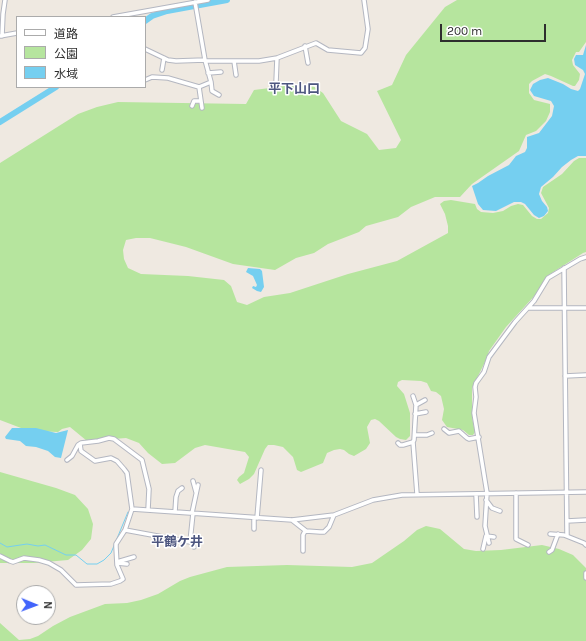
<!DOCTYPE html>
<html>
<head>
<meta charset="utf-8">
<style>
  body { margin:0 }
  #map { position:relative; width:586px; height:641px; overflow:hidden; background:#efe9e1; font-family:Karla,"Noto Sans JP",sans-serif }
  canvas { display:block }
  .legend { position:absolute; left:16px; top:16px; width:130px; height:72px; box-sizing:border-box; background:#fff; border:1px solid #ababab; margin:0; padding:5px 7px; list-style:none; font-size:12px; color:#2e2e2e }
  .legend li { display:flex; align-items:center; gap:8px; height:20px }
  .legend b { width:20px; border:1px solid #ababab }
  .north { position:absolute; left:16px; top:585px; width:40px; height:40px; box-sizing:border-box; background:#fff; border:1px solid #ababab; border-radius:50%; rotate:91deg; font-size:11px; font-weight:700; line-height:16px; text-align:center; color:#2e2e2e }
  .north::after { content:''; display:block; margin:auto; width:14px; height:18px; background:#4264fb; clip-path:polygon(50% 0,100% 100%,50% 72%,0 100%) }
  .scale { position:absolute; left:440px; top:24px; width:106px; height:18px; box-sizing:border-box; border:2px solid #2e2e2e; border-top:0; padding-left:5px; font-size:12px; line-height:14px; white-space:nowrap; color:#2e2e2e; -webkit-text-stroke:3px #fff; paint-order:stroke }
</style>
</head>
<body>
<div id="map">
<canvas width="586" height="641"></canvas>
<ul class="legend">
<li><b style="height:5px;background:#fff"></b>道路</li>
<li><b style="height:11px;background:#b6e59e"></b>公園</li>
<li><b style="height:11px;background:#75cff0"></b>水域</li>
</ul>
<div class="north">N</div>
<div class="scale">200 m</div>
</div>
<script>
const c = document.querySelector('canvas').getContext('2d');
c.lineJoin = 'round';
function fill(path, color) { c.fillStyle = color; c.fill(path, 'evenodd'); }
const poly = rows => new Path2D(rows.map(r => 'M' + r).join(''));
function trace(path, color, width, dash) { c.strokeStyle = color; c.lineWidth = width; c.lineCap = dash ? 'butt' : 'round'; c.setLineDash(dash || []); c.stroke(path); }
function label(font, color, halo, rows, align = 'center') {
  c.font = font + ' Karla,"Noto Sans JP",sans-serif'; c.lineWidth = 3; c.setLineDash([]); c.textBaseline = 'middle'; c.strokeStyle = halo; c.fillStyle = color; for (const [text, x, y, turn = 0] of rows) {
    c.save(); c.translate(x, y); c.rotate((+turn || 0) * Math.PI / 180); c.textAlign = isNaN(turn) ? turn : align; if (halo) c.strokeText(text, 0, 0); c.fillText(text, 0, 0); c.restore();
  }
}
fill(poly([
  [457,0,586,0,586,42,579,52,576,52,572,60,573,65,580,74,579,80,575,86,573,86,551,76,545,74,532,81,529,84,529,93,534,100,550,104,550,112,546,121,536,131,526,135,519,151,472,184,460,197,435,197,411,207,398,217,366,226,359,232,328,244,314,253,296,258,275,270,233,264,186,247,150,238,136,238,126,240,123,250,124,259,128,268,141,274,188,276,224,280,231,286,237,302,247,305,264,297,290,293,348,274,397,261,448,233,448,226,445,214,440,204,444,201,451,200,475,204,477,209,481,212,493,213,503,211,511,206,518,204,523,205,532,216,537,219,541,219,548,213,549,208,541,193,543,187,562,174,574,161,579,158,586,158,586,252,583,253,547,276,537,293,506,327,489,351,487,358,472,388,472,417,475,432,473,435,469,435,463,430,447,427,442,420,444,409,441,396,436,392,431,391,427,383,421,381,402,380,398,382,397,386,404,394,410,413,410,436,406,440,400,439,396,437,379,421,375,419,371,420,367,427,370,443,366,449,354,456,349,454,344,450,340,449,334,450,327,453,323,463,301,472,297,470,293,457,283,447,274,445,268,445,265,449,254,474,249,479,240,484,237,480,239,477,244,473,249,457,245,452,205,445,195,448,175,463,162,464,148,453,139,443,126,438,87,441,70,427,62,429,58,432,35,431,21,428,0,420,0,163,78,114,97,107,118,102,246,104,254,90,285,86,313,86,323,93,341,121,367,134,379,150,396,148,401,140,377,91,392,85,406,55,445,7],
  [0,472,56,488,75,495,88,509,93,524,91,539,82,550,68,560,34,563,0,563],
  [426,526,440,529,464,549,476,551,501,550,542,545,559,549,573,555,586,568,586,641,0,641,0,623,19,640,30,639,38,636,53,626,70,617,105,604,127,603,141,600,158,594,180,581,190,577,227,567,287,565,352,567,372,563,404,541,417,530]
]), '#b6e59e');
fill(poly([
  [586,45,586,156,578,156,571,160,562,167,553,177,541,187,539,194,542,201,547,207,548,211,544,216,539,218,534,215,525,204,521,202,514,202,496,211,483,210,478,204,472,186,478,183,488,176,509,165,516,156,525,152,527,148,527,137,539,133,552,116,554,106,551,101,534,96,530,90,533,84,540,80,548,78,563,84,571,89,578,91,580,89,585,74,583,70,575,65,574,59,576,55,583,55],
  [248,268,260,269,262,271,264,287,261,292,257,291,252,288,253,286,256,287,257,285,253,276,246,272],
  [12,428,36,428,56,433,68,430,61,458,55,457,48,451,36,447,26,446,20,441,6,439,5,437]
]), '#75cff0');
trace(poly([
  [0,543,7,547,27,544,38,546,45,545,66,555,76,555,87,564,97,564,104,560,111,553,128,512]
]), '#75cff0', 1);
trace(poly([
  [145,21,152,16,167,11,227,0],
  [0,122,56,87]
]), '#75cff0', 6);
const minor = poly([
  [195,2,205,60,211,82,212,91,219,95],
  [113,17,208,0],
  [0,36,17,33],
  [2,36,3,14,5,0],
  [305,46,308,63],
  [145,49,168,60,176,61,205,60],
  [206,61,259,61,277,58,316,43,328,50,361,53,365,48,368,29,364,0],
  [234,61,236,75],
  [162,70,164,58],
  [208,73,221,72],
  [145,80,152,77,168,78,199,87,211,82],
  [276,83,277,58],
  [199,87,202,108],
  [192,106,194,101,201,101],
  [564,268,567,536],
  [528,308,586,308],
  [565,376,586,375],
  [416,405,425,400],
  [415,414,426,412],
  [444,429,449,433,459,431,467,438,469,439,479,437],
  [415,435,427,435,432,433],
  [413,442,417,494],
  [398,443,400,445,403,445,413,442,414,440,416,405,413,396],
  [80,444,81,451,95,461,111,458,117,461,124,469,127,473,132,509],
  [67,460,72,456,78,445,81,443,98,441,109,438,114,439,142,460,149,489,148,510],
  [193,481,196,492],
  [516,493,516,539,528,545],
  [476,494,477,517],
  [486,500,492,508,500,511],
  [175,512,176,497,178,491,182,488],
  [192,513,198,485],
  [257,518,261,470],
  [292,520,306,531,320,532,324,532,329,527,334,515],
  [567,521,586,520],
  [254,529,254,518],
  [125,530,190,542,193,513],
  [550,534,564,535,584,543,586,545],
  [191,541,194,547],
  [489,543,485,526,487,493,474,413,476,397,475,387,476,383,484,372,489,357,515,322,534,301,548,278,580,259,586,257],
  [483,549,486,536,494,537],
  [303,551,303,535,305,531],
  [549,552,552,550,558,534],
  [0,556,10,561,13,562,24,558,39,560,49,563,61,570,76,585,111,584,120,581,123,579,117,565,116,547,116,544,125,530,132,509,292,520,334,515,373,500,402,495,586,492],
  [117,562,134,557],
  [117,563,127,564],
  [586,573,586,578]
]);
trace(minor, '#b4b7c1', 5.5);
trace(minor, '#fff', 3.5);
label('bold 13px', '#4d5680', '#fff', [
  ["平下山口",294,89],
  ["平鶴ケ井",177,542]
]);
</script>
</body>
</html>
